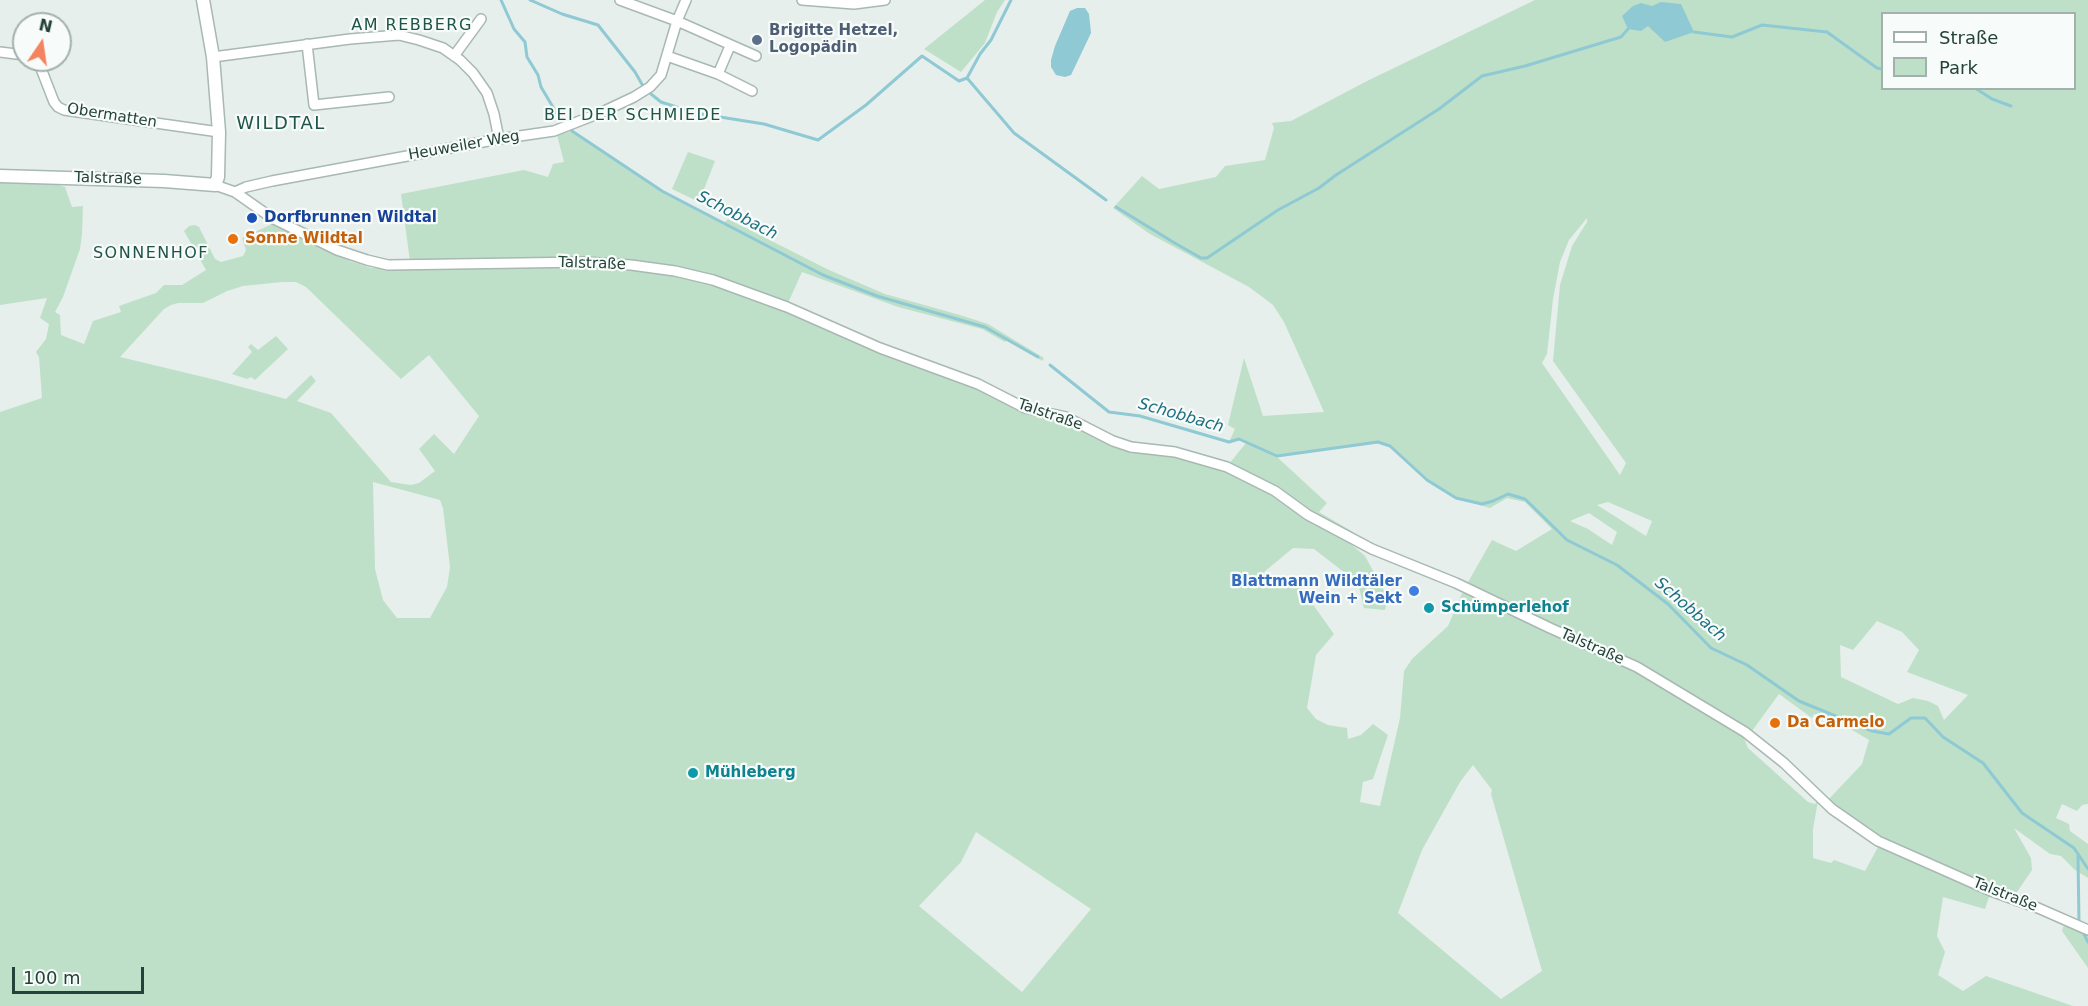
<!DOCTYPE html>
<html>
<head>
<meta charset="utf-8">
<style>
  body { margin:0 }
  #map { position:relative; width:2088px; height:1006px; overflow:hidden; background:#e6efeb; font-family:"DejaVu Sans",sans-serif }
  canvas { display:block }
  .legend { position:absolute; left:1881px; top:12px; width:195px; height:78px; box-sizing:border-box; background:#f7fbf9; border:2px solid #a3b1ad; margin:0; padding:8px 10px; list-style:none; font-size:18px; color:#24423a }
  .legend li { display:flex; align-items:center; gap:12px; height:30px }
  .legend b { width:30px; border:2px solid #a3b1ad }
  .north { position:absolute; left:12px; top:12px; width:60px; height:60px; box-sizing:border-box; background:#f7fbf9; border:2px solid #a3b1ad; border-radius:50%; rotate:13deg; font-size:16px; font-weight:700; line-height:24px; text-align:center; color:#24423a }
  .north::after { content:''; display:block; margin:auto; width:21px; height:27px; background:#f4845f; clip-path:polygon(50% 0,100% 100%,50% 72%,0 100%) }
  .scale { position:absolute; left:12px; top:967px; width:132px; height:27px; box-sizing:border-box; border:3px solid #24423a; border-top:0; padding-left:8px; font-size:18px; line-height:21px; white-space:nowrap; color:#24423a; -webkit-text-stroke:4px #f7fbf9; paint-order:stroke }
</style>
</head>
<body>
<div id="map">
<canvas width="2088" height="1006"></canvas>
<ul class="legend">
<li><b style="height:8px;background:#fff"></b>Straße</li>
<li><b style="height:16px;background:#bfe0c8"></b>Park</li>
</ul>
<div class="north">N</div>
<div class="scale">100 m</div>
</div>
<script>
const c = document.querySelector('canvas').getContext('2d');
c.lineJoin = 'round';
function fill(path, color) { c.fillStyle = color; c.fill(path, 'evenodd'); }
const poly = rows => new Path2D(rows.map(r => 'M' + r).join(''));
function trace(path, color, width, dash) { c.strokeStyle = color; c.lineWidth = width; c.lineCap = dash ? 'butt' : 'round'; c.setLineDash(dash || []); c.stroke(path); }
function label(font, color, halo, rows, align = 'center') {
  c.font = font + ' "DejaVu Sans",sans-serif'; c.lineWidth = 4.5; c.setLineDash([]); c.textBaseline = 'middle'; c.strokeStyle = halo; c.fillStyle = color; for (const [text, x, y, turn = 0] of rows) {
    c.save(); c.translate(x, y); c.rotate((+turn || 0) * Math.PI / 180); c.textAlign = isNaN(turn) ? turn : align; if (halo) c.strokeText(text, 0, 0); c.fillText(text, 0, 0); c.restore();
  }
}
fill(poly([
  [985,0,1005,0,997,12,985,43,961,72,924,49],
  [1535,0,2088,0,2088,804,2082,805,2077,811,2062,804,2056,818,2069,824,2070,831,2088,844,2088,878,2075,870,2061,856,2050,854,2014,828,2031,858,2032,870,2015,895,1881,838,1844,814,1828,800,1862,764,1869,740,1844,725,1841,728,1835,725,1836,721,1814,714,1812,718,1779,694,1752,731,1749,729,1743,736,1748,748,1808,802,1815,804,1818,801,1813,829,1813,858,1831,863,1834,860,1865,871,1879,845,1990,894,1985,909,1943,897,1937,936,1945,952,1938,975,1963,991,1986,976,2073,1006,0,1006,0,412,42,398,39,357,36,352,46,339,49,324,40,318,47,298,0,305,0,183,52,183,65,187,72,207,83,206,82,234,80,249,63,297,55,312,60,315,61,335,84,344,93,321,121,312,119,306,156,293,164,285,182,285,206,270,184,231,189,226,195,225,199,227,215,259,221,262,243,256,246,250,242,238,272,224,352,262,372,268,411,269,401,194,524,170,548,177,553,164,564,162,557,135,572,131,662,191,724,223,728,219,829,270,885,294,960,315,988,324,1044,358,1042,361,1007,340,1005,342,982,329,898,307,802,272,788,303,850,334,978,380,1023,412,1065,421,1112,444,1229,464,1246,443,1239,439,1229,442,1235,429,1228,425,1244,358,1263,416,1324,412,1306,371,1284,322,1273,305,1249,287,1150,234,1113,208,1142,176,1159,189,1216,177,1225,166,1265,160,1274,128,1272,123,1291,121,1367,81],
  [1882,14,2074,14,2074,88,1882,88],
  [1587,218,1587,222,1572,246,1560,285,1553,361,1626,463,1620,475,1542,363,1547,354,1553,299,1560,262,1569,240],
  [282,282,296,282,306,287,401,379,429,355,479,416,454,454,434,434,419,449,435,471,419,483,411,485,391,482,331,413,297,401,316,381,311,375,286,399,216,380,120,357,164,309,171,305,178,303,203,303,227,291,243,286],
  [1378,442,1390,446,1427,480,1456,498,1490,508,1507,498,1525,502,1552,529,1516,551,1492,540,1463,591,1448,626,1412,659,1404,671,1400,718,1380,806,1360,802,1363,782,1373,779,1388,735,1373,724,1361,735,1348,739,1347,728,1328,725,1316,719,1307,708,1316,655,1334,634,1294,578,1280,587,1264,572,1293,548,1314,549,1358,583,1364,608,1385,610,1388,598,1365,556,1347,541,1353,532,1319,512,1327,503,1277,457],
  [373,482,440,500,443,508,450,567,447,587,430,618,397,618,383,600,375,569],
  [1608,502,1652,521,1646,536,1597,505],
  [1589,513,1617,532,1612,545,1588,529,1570,521],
  [1877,621,1902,632,1919,650,1907,672,1968,695,1944,720,1938,706,1928,701,1913,698,1898,704,1841,677,1840,645,1853,650],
  [1473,765,1492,790,1491,794,1542,971,1501,999,1398,913,1422,850,1460,782],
  [976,832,1091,909,1022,992,919,906,961,862],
  [688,152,715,161,699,202,672,189],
  [276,336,288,349,255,380,251,377,247,379,232,374,252,352,248,347,251,344,258,350],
  [2066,925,2088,932,2088,968,2062,931,2063,927]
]), '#bfe0c8');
fill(poly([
  [1661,2,1681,4,1694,32,1665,42,1648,26,1641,31,1628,29,1622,16,1633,6,1641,3,1652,6],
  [1077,8,1085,8,1089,14,1091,33,1071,75,1065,77,1056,75,1051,67,1051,60,1055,46,1070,11]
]), '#8ec9d4');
trace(poly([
  [501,0,514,29,525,42,527,57,538,75,541,87,560,119,572,131,662,191,823,275,877,296,985,327,1038,357],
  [530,0,562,14,598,25,635,72,643,86],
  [1694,32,1732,37,1762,25,1827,32,1877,68,1882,69],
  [967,78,980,54,991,40,1011,0],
  [1975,88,1992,99,2011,106],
  [651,94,661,102,695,113,764,124,818,140,866,105,922,56,959,81,967,78,1014,133,1106,200],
  [1116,207,1173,242,1201,258,1207,258,1278,210,1319,188,1336,175,1439,109,1482,76,1525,66,1621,37,1628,29],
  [1050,365,1109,412,1140,416,1229,442,1239,439,1277,456,1378,442,1390,446,1427,480,1456,498,1482,504,1493,501,1508,494,1525,499,1567,540,1617,565,1668,604,1711,648,1747,665,1799,701,1872,731,1889,734,1911,718,1925,718,1943,737,1983,763,2022,813,2074,848,2088,869],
  [2078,856,2079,924],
  [2082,930,2088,942]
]), '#8ec9d4', 3);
const minor = poly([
  [620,0,677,21,756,56],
  [802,0,854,4,885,0],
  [307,44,314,105,389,97],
  [0,52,24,55],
  [454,56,481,19],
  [667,56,718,74,752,91],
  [213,57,350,39,399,35,419,40,443,48,460,60,473,73,487,93,494,114,499,139],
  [34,60,40,66,54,102,58,107,64,110,219,132],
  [718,74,730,46],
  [215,185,235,192,272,218,337,250,367,260,388,265,586,262,631,265,675,271,713,280,787,307,880,348,978,384,1025,408,1066,417,1113,441,1131,447,1175,452,1227,467,1275,491,1308,515,1372,549,1456,583,1550,628,1637,667,1745,732,1784,763,1832,809,1878,841,1991,891,2038,908,2088,930],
  [235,192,246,187,272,181,499,139,554,131,600,113,634,97,650,87,661,75,677,21,686,0]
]);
const tertiary = poly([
  [0,176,164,181,215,185,218,177,219,132,213,57,203,0]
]);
trace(minor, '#a8b8b2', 12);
trace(tertiary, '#a8b8b2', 15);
trace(minor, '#fff', 9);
trace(tertiary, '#fff', 12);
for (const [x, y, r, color] of [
  [757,40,6,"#5c6f8a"],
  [252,218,6,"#1a4fb4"],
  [233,239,6,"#e8710a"],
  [1414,591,6,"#3f7fe0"],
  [1429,608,6,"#0f9aa8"],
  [1775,723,6,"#e8710a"],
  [693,773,6,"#0f9aa8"]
]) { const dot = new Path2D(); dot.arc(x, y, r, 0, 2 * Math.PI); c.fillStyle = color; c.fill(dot); trace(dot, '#f7fbf9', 2); }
label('bold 15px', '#4e5e75', '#f7fbf9', [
  ["Brigitte Hetzel,",769,31],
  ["Logopädin",769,48]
], 'left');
label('15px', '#24423a', '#f7fbf9', [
  ["Obermatten",112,116,9],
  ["Heuweiler Weg",464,146,-10],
  ["Talstraße",108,179,2],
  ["Talstraße",592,264,2],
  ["Talstraße",1050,415,19],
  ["Talstraße",1592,647,24],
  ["Talstraße",2005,895,22]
]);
label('bold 15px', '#164399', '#f7fbf9', [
  ["Dorfbrunnen Wildtal",264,218]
], 'left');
label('bold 15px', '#c56008', '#f7fbf9', [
  ["Sonne Wildtal",245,239],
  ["Da Carmelo",1787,723]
], 'left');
label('bold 15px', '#366cbe', '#f7fbf9', [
  ["Blattmann Wildtäler",1402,582],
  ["Wein + Sekt",1402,599]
], 'right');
label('bold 15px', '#0d838f', '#f7fbf9', [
  ["Schümperlehof",1441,608],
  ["Mühleberg",705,773]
], 'left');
c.letterSpacing = '1.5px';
label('16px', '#1f5548', '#f7fbf9', [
  ["AM REBBERG",412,26],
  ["BEI DER SCHMIEDE",633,116],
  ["SONNENHOF",151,254]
]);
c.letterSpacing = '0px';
label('italic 16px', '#1c6f80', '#f7fbf9', [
  ["Schobbach",737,216,27],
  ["Schobbach",1181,416,16],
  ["Schobbach",1690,610,41]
]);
c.letterSpacing = '1.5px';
label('18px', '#1f5548', '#f7fbf9', [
  ["WILDTAL",281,124]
]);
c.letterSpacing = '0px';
</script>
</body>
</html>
